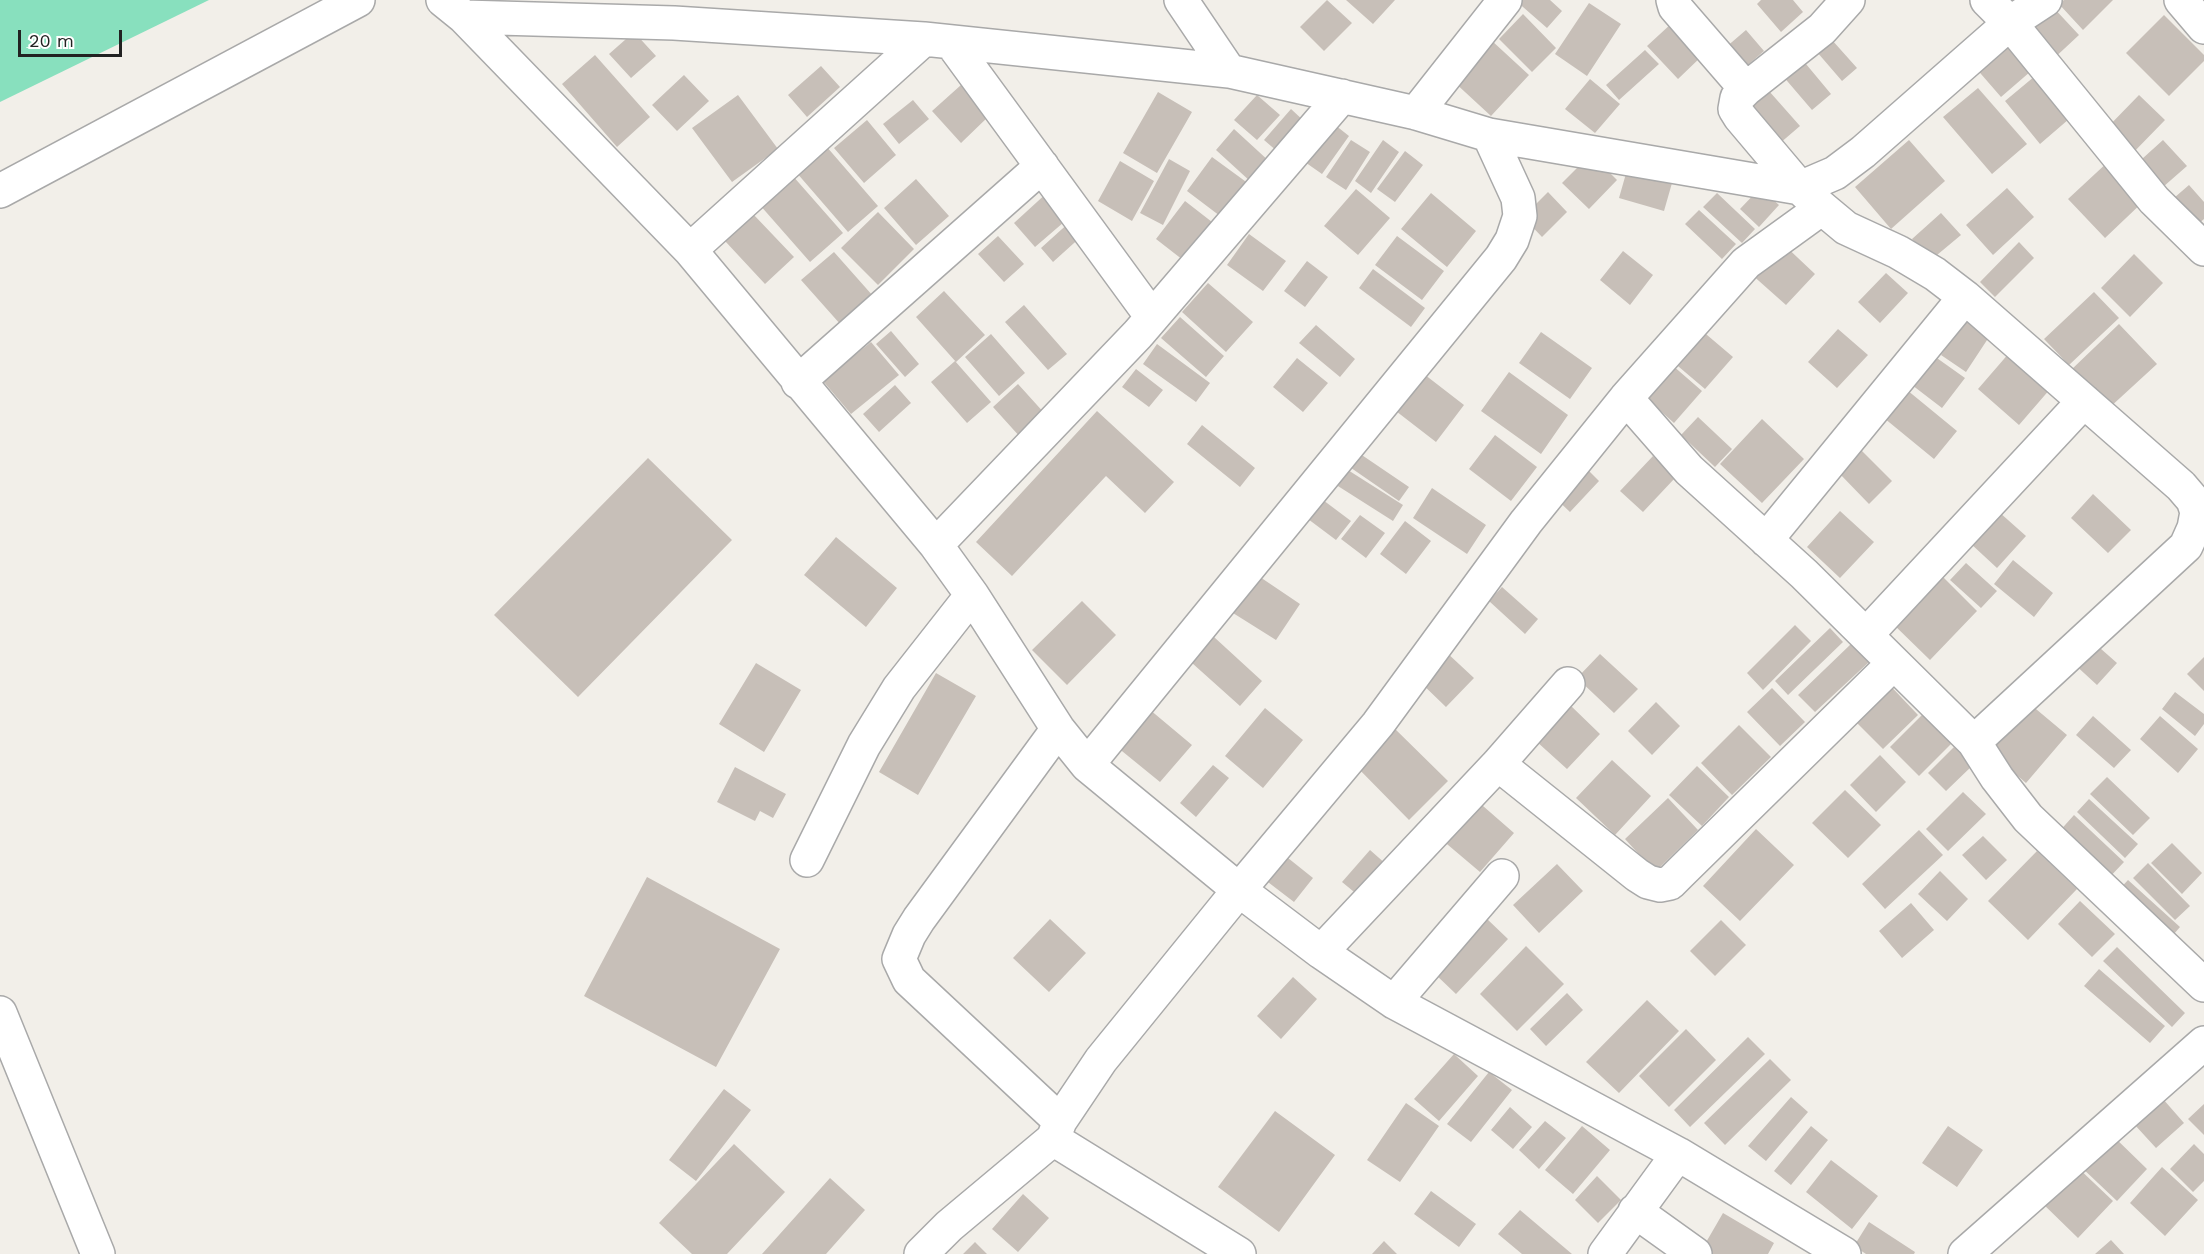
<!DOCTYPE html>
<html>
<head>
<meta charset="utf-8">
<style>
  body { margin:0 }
  #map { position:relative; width:2204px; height:1254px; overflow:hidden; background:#f2efe9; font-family:"Work Sans",sans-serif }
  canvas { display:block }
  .scale { position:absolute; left:18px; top:30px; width:104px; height:27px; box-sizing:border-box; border:3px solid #222; border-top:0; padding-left:8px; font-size:18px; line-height:21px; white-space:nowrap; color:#222; -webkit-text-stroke:4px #fff; paint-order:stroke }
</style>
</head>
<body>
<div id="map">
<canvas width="2204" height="1254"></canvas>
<div class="scale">20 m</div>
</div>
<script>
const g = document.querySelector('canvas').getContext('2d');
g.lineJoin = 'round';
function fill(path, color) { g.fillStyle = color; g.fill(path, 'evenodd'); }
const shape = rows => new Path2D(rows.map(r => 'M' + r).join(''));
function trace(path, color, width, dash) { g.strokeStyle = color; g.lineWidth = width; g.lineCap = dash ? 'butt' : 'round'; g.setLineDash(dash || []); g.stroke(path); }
fill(shape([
  [0,0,209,0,0,102]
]), '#88e0be');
fill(shape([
  [1327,0,1352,23,1324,51,1300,27],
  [1346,0,1395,0,1373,24],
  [1515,0,1550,0,1562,11,1547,28],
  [1761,0,1793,0,1803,12,1781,32,1757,4],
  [2064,0,2113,0,2083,30,2059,4],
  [1589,3,1621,24,1587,76,1555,54],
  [2051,5,2079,35,2050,62,2022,32],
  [1523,14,1556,48,1532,72,1499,39],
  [2164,15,2204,55,2204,61,2169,96,2126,53],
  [1672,23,1703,55,1678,79,1647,46],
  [2007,27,2038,65,2001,97,1968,59],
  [1746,30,1764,51,1736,75,1718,54],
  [634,32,656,56,631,78,609,54],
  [1491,40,1529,75,1491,116,1452,80],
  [1832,40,1857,68,1842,81,1817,52],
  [1645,50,1659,64,1619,100,1606,85],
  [595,55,650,117,617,147,562,84],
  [1801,58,1831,94,1812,110,1782,75],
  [821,66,840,87,807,117,788,95],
  [2041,71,2076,113,2040,144,2005,101],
  [684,75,709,101,677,131,652,105],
  [1590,79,1620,104,1595,133,1565,109],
  [961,85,989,116,961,143,932,111],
  [1978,88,2027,144,1992,174,1943,117],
  [1769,91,1800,126,1779,144,1749,109],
  [1158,92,1192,112,1157,173,1123,153],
  [738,95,778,149,732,182,692,128],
  [1257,95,1280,115,1257,140,1234,120],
  [2139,95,2165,120,2129,157,2103,132],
  [913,100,929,119,899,144,883,124],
  [1291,109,1305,122,1278,152,1264,140],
  [867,120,896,155,864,183,834,148],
  [1330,121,1349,136,1322,174,1302,160],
  [1234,129,1270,162,1251,182,1216,150],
  [1351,140,1370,152,1346,190,1326,177],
  [1383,140,1399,152,1371,193,1355,181],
  [1909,140,1945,181,1891,229,1855,187],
  [2163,140,2187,166,2155,194,2132,168],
  [826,146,878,206,848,232,796,172],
  [1405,151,1423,165,1395,202,1377,189],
  [1591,154,1617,180,1589,209,1562,183],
  [1212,157,1249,184,1224,219,1187,191],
  [1169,159,1190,171,1163,225,1140,213],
  [2110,160,2146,199,2105,238,2068,199],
  [1120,161,1154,181,1132,221,1098,201],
  [1627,170,1672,183,1664,211,1619,198],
  [792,175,843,233,810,262,759,204],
  [916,179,949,216,916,245,884,208],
  [2189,185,2204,202,2204,219,2190,231,2167,204],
  [1760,188,1779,205,1759,227,1740,209],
  [2007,188,2034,217,1993,255,1966,225],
  [1356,189,1390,218,1358,255,1324,226],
  [1049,191,1071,216,1035,247,1014,223],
  [1548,192,1567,212,1542,237,1523,217],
  [1431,193,1476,231,1447,267,1401,229],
  [1717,193,1755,229,1742,243,1703,207],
  [1185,201,1221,229,1192,267,1156,239],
  [1699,210,1736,244,1722,259,1685,224],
  [878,212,914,249,878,285,841,248],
  [1941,213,1961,235,1931,260,1912,239],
  [753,214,794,257,765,284,725,241],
  [1072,220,1084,234,1053,262,1041,248],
  [1249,234,1286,261,1263,291,1227,265],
  [998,236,1024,264,1004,282,978,254],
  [1397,236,1444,271,1422,300,1375,265],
  [1780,241,1815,274,1786,305,1750,273],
  [2019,242,2034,258,1995,297,1980,282],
  [1623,251,1653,275,1630,305,1600,280],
  [834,252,873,296,841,325,801,280],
  [2134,254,2163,283,2130,317,2101,288],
  [1307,261,1328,277,1305,307,1284,291],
  [1373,269,1425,308,1411,327,1359,288],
  [1886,273,1908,293,1880,323,1858,302],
  [1208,283,1253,322,1226,352,1182,312],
  [944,291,985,335,956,362,916,317],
  [2094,292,2119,318,2069,365,2044,339],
  [1024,305,1067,354,1048,370,1005,322],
  [1180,317,1224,356,1206,377,1161,338],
  [1966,318,1991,334,1966,372,1941,355],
  [2119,324,2157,364,2108,409,2071,370],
  [1316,325,1355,359,1340,377,1299,343],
  [1700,329,1733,357,1705,389,1672,361],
  [1838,329,1868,355,1837,388,1808,362],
  [891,331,919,364,905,377,876,344],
  [1541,332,1592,368,1570,399,1519,363],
  [991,334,1025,373,999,396,965,357],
  [871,342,899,375,851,414,823,381],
  [1157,344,1210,383,1196,402,1143,364],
  [2010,352,2051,388,2019,425,1978,389],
  [1934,356,1965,378,1942,408,1912,385],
  [1297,358,1328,383,1303,412,1273,387],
  [1664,358,1702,391,1674,423,1636,389],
  [955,361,991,402,967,423,931,382],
  [1136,369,1163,390,1149,407,1122,387],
  [1420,371,1464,405,1436,442,1392,408],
  [1509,372,1568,415,1541,454,1481,411],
  [1018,384,1046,415,1021,438,993,407],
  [895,385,911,403,879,432,863,414],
  [1907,390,1957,431,1934,459,1884,418],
  [1097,411,1174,482,1145,513,1106,476,1012,576,976,542],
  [1698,417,1732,449,1715,467,1681,435],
  [1762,419,1804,459,1762,503,1720,464],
  [1202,425,1255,468,1240,487,1187,444],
  [1495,435,1537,467,1511,501,1469,469],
  [1350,447,1409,487,1399,501,1341,461],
  [1861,450,1892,481,1869,504,1838,472],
  [1653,456,1675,478,1643,512,1620,491],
  [648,458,732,540,578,697,494,615],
  [1580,462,1599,481,1570,512,1550,493],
  [1340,465,1403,505,1393,521,1330,481],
  [1432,488,1486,525,1467,554,1413,518],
  [2093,494,2131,530,2108,553,2071,518],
  [1319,497,1351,521,1336,540,1304,516],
  [1840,511,1874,542,1840,578,1807,547],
  [1999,512,2026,536,1997,568,1970,543],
  [1360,515,1385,533,1366,558,1341,539],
  [1405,521,1431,541,1406,574,1380,554],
  [836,537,897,588,866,627,804,575],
  [2013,560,2053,593,2034,617,1994,584],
  [1966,563,1997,591,1981,608,1950,580],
  [1939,573,1977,611,1930,660,1891,622],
  [1257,575,1300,604,1276,640,1233,613],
  [1502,587,1538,619,1525,634,1489,601],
  [1082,601,1116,635,1067,685,1032,650],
  [1795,625,1811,641,1763,690,1747,673],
  [1830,628,1843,642,1788,695,1775,681],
  [1214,637,1262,681,1240,706,1192,663],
  [2092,641,2117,663,2097,685,2072,662],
  [1851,644,1869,662,1815,712,1798,695],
  [1445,651,1474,678,1446,707,1418,680],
  [1600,654,1638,689,1614,713,1577,678],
  [2204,657,2204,691,2187,674],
  [756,663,801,690,764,752,719,724],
  [936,673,976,696,918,795,879,772],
  [1883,678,1918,715,1883,749,1847,713],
  [1772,688,1805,722,1780,746,1747,712],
  [2175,692,2204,714,2204,724,2195,736,2162,709],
  [1656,702,1680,726,1652,755,1628,731],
  [2030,704,2067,735,2026,783,1990,752],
  [1570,705,1600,734,1567,769,1536,741],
  [1265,708,1303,740,1263,788,1225,756],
  [1149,709,1192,745,1160,782,1117,747],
  [1923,714,1952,743,1919,776,1890,747],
  [2093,716,2131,750,2114,768,2076,735],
  [2160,716,2198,749,2178,773,2140,739],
  [1390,724,1448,781,1409,820,1352,762],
  [1739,725,1771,757,1732,795,1701,763],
  [1954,747,1973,765,1946,791,1928,773],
  [1880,755,1906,782,1876,812,1850,785],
  [1612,760,1651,796,1615,835,1576,798],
  [1213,765,1229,778,1196,817,1180,803],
  [1697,766,1729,797,1702,826,1669,795],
  [735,767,786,794,773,818,760,811,755,821,717,802],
  [2107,777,2150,818,2133,835,2090,794],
  [1845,790,1881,825,1848,858,1812,823],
  [1963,792,1986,814,1948,851,1926,829],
  [1668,798,1698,830,1655,872,1625,839],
  [1475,799,1514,833,1480,872,1441,839],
  [2089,799,2138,844,2125,858,2077,812],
  [2074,815,2124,862,2106,881,2057,834],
  [1756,829,1794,865,1740,921,1703,886],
  [1919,830,1943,855,1885,909,1862,884],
  [1983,836,2007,860,1986,880,1962,855],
  [2172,843,2202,873,2182,894,2151,863],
  [1370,850,1387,865,1359,896,1342,882],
  [2037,851,2077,889,2028,940,1988,901],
  [1283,854,1313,878,1294,902,1264,879],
  [2148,863,2190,906,2175,920,2133,878],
  [1557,864,1583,891,1539,933,1513,905],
  [1940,871,1968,899,1947,921,1918,894],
  [647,877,780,949,716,1067,584,996],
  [2128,880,2180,927,2167,942,2115,894],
  [2080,901,2115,934,2092,957,2058,924],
  [1911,903,1934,930,1902,958,1879,931],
  [1486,918,1508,939,1456,994,1434,973],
  [1050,919,1086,953,1049,992,1013,958],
  [1721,920,1746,945,1715,976,1690,951],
  [1526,946,1564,984,1517,1031,1480,994],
  [2117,947,2185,1013,2172,1027,2103,961],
  [2099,969,2165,1026,2150,1043,2084,986],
  [1293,977,1317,999,1281,1039,1257,1016],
  [1567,993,1583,1010,1546,1046,1530,1029],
  [1647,1000,1679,1031,1619,1093,1586,1062],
  [1686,1029,1716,1060,1669,1107,1639,1076],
  [1748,1037,1765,1054,1690,1127,1674,1110],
  [1454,1054,1478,1076,1439,1121,1414,1099],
  [1770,1059,1791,1080,1725,1145,1704,1123],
  [1489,1072,1512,1090,1471,1142,1447,1124],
  [724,1089,751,1110,696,1181,669,1160],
  [1791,1097,1808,1112,1766,1161,1748,1146],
  [2163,1099,2184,1123,2156,1148,2134,1124],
  [1406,1103,1439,1126,1400,1182,1367,1160],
  [2204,1104,2204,1135,2188,1119],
  [1510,1107,1532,1127,1513,1149,1491,1130],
  [1275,1111,1335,1155,1279,1232,1218,1187],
  [1545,1121,1566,1138,1539,1169,1519,1150],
  [1582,1126,1610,1150,1573,1194,1545,1170],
  [1811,1126,1828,1140,1791,1185,1774,1171],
  [1948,1126,1983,1150,1957,1187,1922,1163],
  [2110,1133,2147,1169,2117,1201,2079,1165],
  [734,1144,785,1192,727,1254,692,1254,659,1223],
  [2194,1144,2204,1154,2204,1181,2193,1192,2170,1169],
  [1831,1160,1878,1196,1852,1229,1806,1192],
  [2074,1164,2113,1201,2078,1238,2039,1200],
  [2162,1167,2198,1200,2165,1236,2130,1203],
  [1597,1176,1621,1200,1598,1223,1575,1200],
  [830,1178,865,1210,826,1254,762,1254],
  [1431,1191,1476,1224,1459,1247,1414,1214],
  [1023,1194,1049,1218,1018,1252,992,1229],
  [1520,1210,1572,1254,1522,1254,1498,1234],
  [1723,1213,1774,1243,1768,1254,1707,1254,1701,1251],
  [1869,1222,1915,1252,1914,1254,1866,1254,1854,1246],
  [2111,1240,2124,1254,2095,1254],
  [1384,1241,1397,1254,1372,1254],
  [975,1242,987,1254,963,1254]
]), '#c7bfb8');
const minor = shape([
  [443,0,464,17,690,250,936,545,972,595,1058,729,1087,765,1239,890,1378,724,1526,522,1626,398,1746,263,1822,208],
  [1181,0,1229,71],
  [1673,0,1675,7,1746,89],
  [1848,0,1822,29,1746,89,1737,98,1735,109,1740,117,1800,188,1822,208,1846,228,1898,252,1935,274,1965,297,2181,486,2193,500,2197,512,2194,528,2186,546,1974,742],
  [1987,0,2010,23,2154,200,2204,249],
  [2181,0,2204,27],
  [464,17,674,23,924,39,1229,71,1416,113,1489,135,1800,188,1835,173,1863,152,2010,23,2045,0],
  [951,42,1152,317],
  [1416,113,1505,0],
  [0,191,358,0],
  [690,250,924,39],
  [798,382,1042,166],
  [1626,398,1689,470,1804,574,1974,742,1997,778,2028,818,2204,985],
  [1766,540,1965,297],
  [936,545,1138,334,1342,96],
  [1866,635,2084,401],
  [1058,729,919,919,909,935,899,959,909,980,1060,1121],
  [1498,764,1637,875,1648,882,1660,885,1670,883,1679,874,1894,663],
  [1087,765,1501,258,1512,240,1520,216,1518,198,1489,135],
  [807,860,864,745,899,688,972,595],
  [1321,952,1498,764,1568,684],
  [1394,1002,1502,876],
  [0,1013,98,1254],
  [1635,1211,1695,1254],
  [921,1254,949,1226,1053,1139],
  [1239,1254,1053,1139,1060,1121,1101,1060,1239,890,1321,952,1394,1002,1678,1154,1844,1254],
  [1605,1254,1678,1154],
  [1965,1254,2204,1043]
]);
trace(minor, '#a9a9a9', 36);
trace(minor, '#fff', 33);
</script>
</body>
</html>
